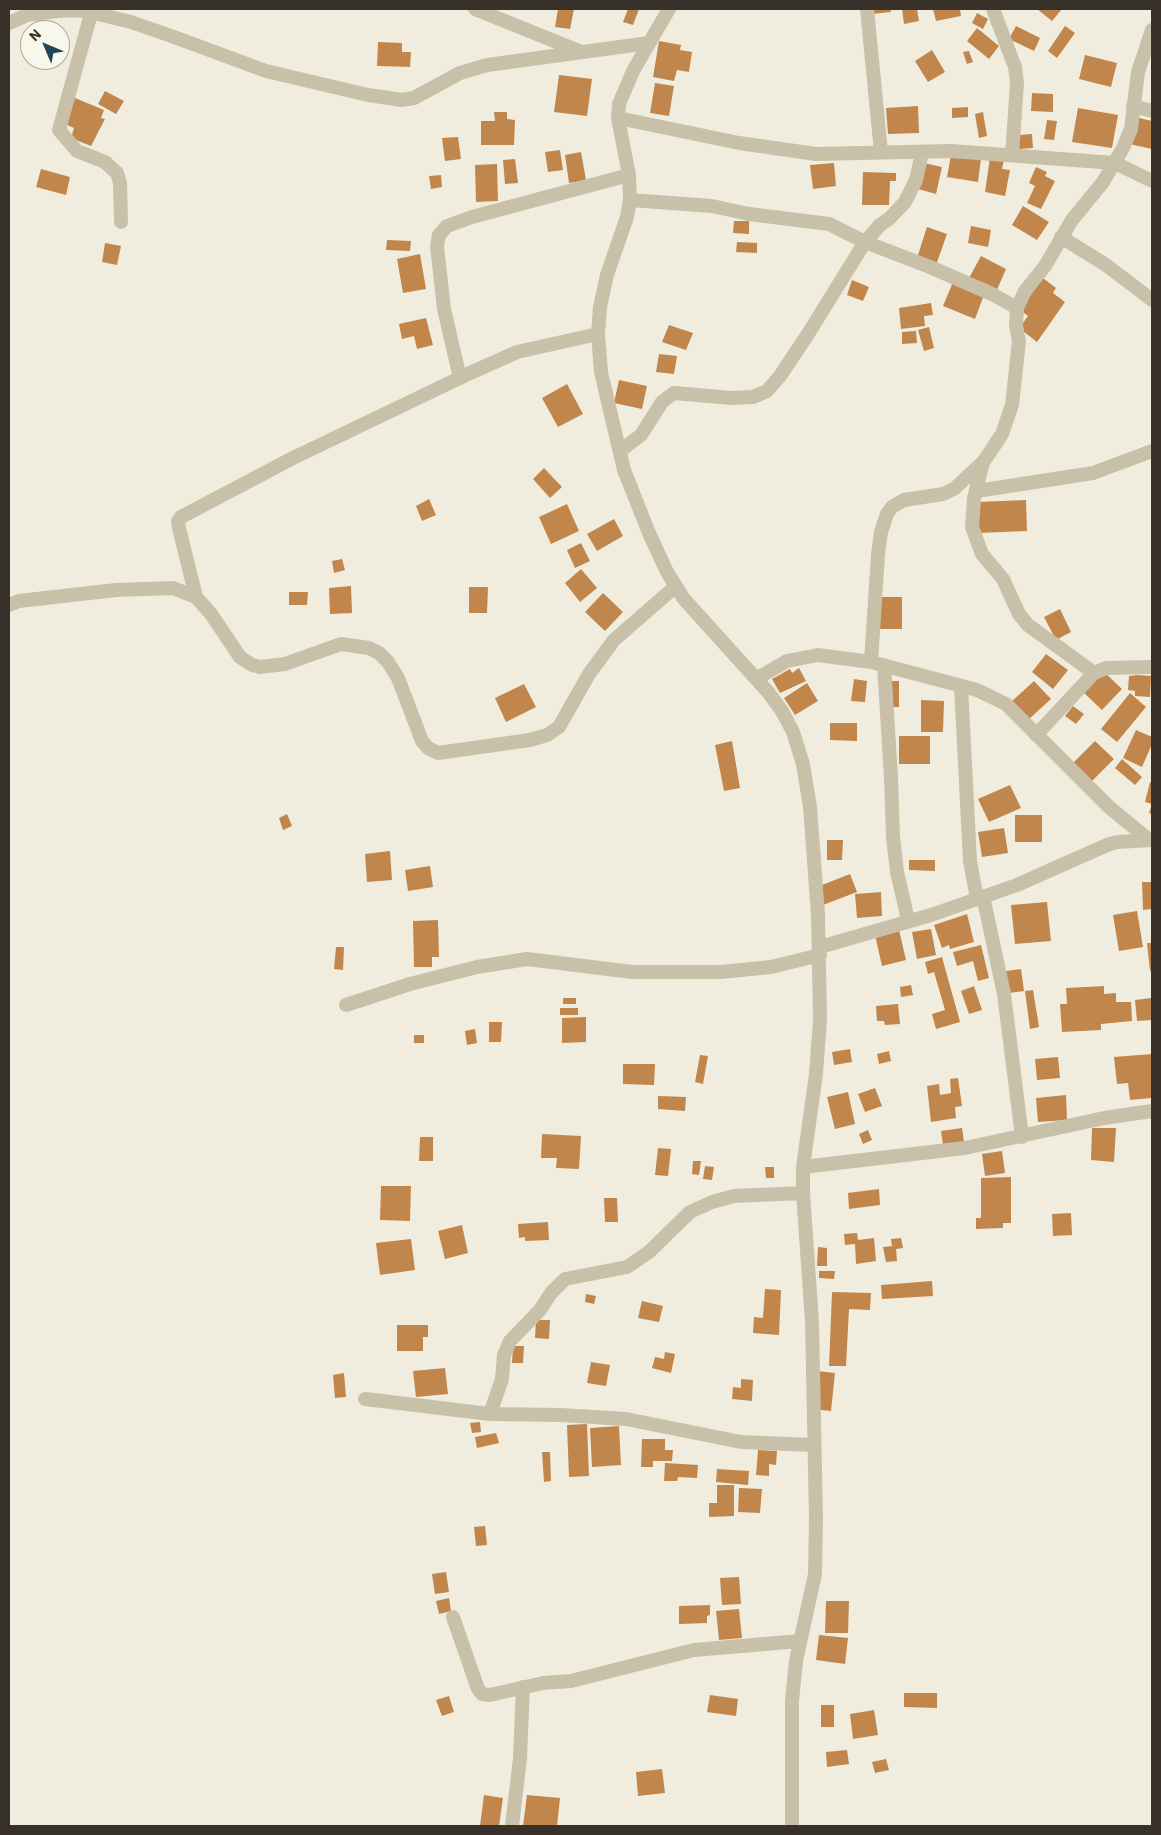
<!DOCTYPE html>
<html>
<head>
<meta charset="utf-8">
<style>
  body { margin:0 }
  #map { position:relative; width:1161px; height:1835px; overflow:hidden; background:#f1edde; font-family:"IBM Plex Sans",sans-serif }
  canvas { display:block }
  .frame { position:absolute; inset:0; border:10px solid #373129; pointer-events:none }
  .north { position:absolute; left:20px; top:20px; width:50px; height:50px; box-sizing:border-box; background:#f9f6ea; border:1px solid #aba79d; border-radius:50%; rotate:315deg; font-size:14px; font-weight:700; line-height:20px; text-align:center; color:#373129 }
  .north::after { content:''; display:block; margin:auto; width:18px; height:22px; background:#204557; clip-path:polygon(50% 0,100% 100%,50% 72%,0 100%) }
</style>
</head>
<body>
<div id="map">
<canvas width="1161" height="1835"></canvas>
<div class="frame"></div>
<div class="north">N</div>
</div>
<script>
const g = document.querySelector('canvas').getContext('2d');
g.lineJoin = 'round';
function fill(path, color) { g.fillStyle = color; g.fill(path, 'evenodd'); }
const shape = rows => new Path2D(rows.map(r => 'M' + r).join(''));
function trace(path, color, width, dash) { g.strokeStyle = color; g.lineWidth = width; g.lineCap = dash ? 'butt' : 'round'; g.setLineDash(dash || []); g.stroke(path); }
fill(shape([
  [558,9,574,9,570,29,555,27],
  [628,9,639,9,633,25,623,22],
  [872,9,890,9,891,12,872,14],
  [902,9,917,9,919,21,904,24],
  [933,9,960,9,961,16,936,21],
  [1037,9,1062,9,1052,21],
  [977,13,988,19,983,29,972,23],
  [1016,26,1040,38,1034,51,1009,39],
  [1065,26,1075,33,1057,58,1048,51],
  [977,28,999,46,989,59,967,41],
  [659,41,681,45,680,50,692,52,689,72,677,70,674,81,653,77],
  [378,42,402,43,402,52,411,52,410,67,377,66],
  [932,50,945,72,928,82,915,61],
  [969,51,973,62,967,64,963,52],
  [1085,55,1117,63,1111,87,1079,79],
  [559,75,592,79,587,116,554,112],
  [655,83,674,86,669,116,650,113],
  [105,91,124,101,116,114,98,104],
  [1032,93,1053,94,1053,112,1031,111],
  [75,98,104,110,101,118,105,119,91,146,71,138,74,128,65,124],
  [918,106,919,133,888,134,886,108],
  [968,107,968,117,952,118,952,108],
  [1078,108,1118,115,1112,148,1072,142],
  [494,112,507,112,507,119,515,120,514,145,481,145,481,121,495,121],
  [983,112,987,136,979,138,975,114],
  [1135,117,1152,121,1152,149,1129,144],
  [1047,120,1057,121,1054,140,1044,139],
  [1032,134,1033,148,1019,149,1019,135],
  [458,137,461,159,445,161,442,138],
  [560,150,563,170,548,172,545,152],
  [581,152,586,180,569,183,565,155],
  [951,155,981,159,978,182,947,177],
  [990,158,1004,160,1002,169,1010,170,1005,196,985,192],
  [515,159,518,183,505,184,503,160],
  [834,163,836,186,813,189,810,165],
  [924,163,942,167,936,194,918,189],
  [497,164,498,201,476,202,475,165],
  [1036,167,1047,172,1045,176,1055,181,1041,209,1027,203,1035,186,1029,183],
  [41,169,70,177,66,195,36,187],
  [863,172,896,173,896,181,890,181,889,205,862,205],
  [441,175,442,187,431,189,429,176],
  [1023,206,1049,222,1037,240,1012,225],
  [734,221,749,221,749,234,733,233],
  [971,226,991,230,988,247,968,243],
  [927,227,947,234,936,265,917,258],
  [387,240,411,241,410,251,386,250],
  [737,242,757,243,757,253,736,252],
  [105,243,121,246,117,265,102,262],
  [420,254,426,289,403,293,397,259],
  [981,256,1006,269,996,292,969,278],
  [1043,278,1056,288,1053,293,1065,302,1037,342,1019,328,1028,316,1020,310],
  [852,280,869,287,863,301,847,295],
  [953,282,984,295,975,319,943,306],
  [931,303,933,315,924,316,925,326,901,329,899,308],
  [426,318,433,345,417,349,414,336,402,339,399,324],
  [669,325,693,333,686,350,662,342],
  [929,327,934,348,924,351,918,330],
  [916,331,917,343,902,344,902,332],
  [659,354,677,356,674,374,656,372],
  [619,380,647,386,642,409,614,403],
  [567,384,583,414,558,427,542,398],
  [544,468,562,487,550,498,533,479],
  [429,499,436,515,422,521,416,506],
  [1026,500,1027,531,978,533,977,502],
  [567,504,579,531,551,544,539,517],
  [614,519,623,536,597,551,587,534],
  [581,543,590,561,575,568,567,550],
  [342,559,345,570,334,573,332,561],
  [581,569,597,588,580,602,565,583],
  [351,586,352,613,330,614,329,588],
  [469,587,488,587,487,613,469,613],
  [289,592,308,592,307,605,289,605],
  [603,593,623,612,605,631,585,612],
  [876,597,902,597,902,629,876,629],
  [1060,609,1071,632,1056,640,1044,617],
  [1046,654,1068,670,1053,689,1032,672],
  [799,668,806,681,780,693,772,679,790,669,792,673],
  [1102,670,1122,689,1102,710,1082,691],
  [1137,675,1151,676,1150,697,1135,696,1135,691,1128,690,1129,676],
  [854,679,867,681,865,702,851,701],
  [888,681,899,681,899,707,888,707],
  [1034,681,1051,699,1028,720,1011,702],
  [807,683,818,701,795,715,784,698],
  [524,684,536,707,506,722,495,698],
  [1130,693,1146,707,1117,742,1101,729],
  [921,700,944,701,943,732,921,732],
  [1073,706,1084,714,1076,724,1065,716],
  [830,723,857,723,857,741,830,740],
  [1136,730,1152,737,1152,744,1142,767,1123,758],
  [899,736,930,736,930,764,899,764],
  [732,741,740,788,724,791,715,745],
  [1095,741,1114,759,1090,783,1071,765],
  [1122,759,1142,777,1135,785,1115,768],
  [1150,782,1152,783,1152,814,1149,813,1152,804,1145,802],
  [1010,785,1021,808,989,822,978,799],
  [287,814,292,826,283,830,279,818],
  [1015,815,1042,815,1042,842,1015,842],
  [1004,828,1008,853,982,857,978,832],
  [827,840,843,840,842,860,827,860],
  [390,851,392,880,367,882,365,854],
  [909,860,935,860,935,871,909,870],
  [430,866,433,887,408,891,405,870],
  [850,874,857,892,823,905,817,887],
  [1142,882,1152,882,1152,909,1143,910],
  [881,892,882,916,857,918,855,894],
  [1047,902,1051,941,1015,944,1011,905],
  [1137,911,1143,947,1119,951,1113,915],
  [967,914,974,942,950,949,949,945,942,948,934,925],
  [438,920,439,957,432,957,432,967,414,967,413,921],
  [931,929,936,955,917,959,912,932],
  [899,930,906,960,882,966,875,935],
  [1147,943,1152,943,1152,970,1150,971],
  [981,945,989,978,978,981,973,961,957,966,953,952],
  [336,947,344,947,343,970,334,969],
  [942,957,960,1022,936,1029,932,1014,945,1010,934,972,928,974,925,962],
  [1021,969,1024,991,1009,993,1006,971],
  [911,985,913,995,901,997,900,987],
  [974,986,982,1010,969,1014,961,991],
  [1104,986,1104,994,1116,993,1116,1002,1131,1002,1132,1021,1101,1024,1101,1030,1062,1032,1060,1004,1067,1004,1066,988],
  [1033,990,1039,1027,1030,1029,1025,991],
  [563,998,576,998,576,1004,563,1004],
  [1151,998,1152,1020,1137,1021,1135,1000],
  [898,1004,900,1024,885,1025,884,1021,877,1021,876,1006],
  [560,1008,578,1008,578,1015,560,1015],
  [586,1017,586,1042,562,1043,562,1018],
  [489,1022,502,1022,501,1042,489,1042],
  [475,1029,477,1043,467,1045,465,1031],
  [414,1035,424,1035,424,1043,414,1043],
  [850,1049,852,1062,834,1065,832,1052],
  [889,1051,891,1061,879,1064,877,1054],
  [1152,1054,1152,1098,1130,1100,1128,1083,1117,1084,1114,1057],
  [700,1055,708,1056,703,1084,695,1082],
  [1058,1057,1060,1078,1037,1080,1035,1059],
  [623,1064,655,1064,654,1085,623,1084],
  [958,1078,962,1106,955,1107,956,1118,931,1122,927,1086,939,1084,940,1095,951,1093,950,1079],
  [875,1088,882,1106,865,1112,858,1094],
  [848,1092,855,1124,835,1129,827,1097],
  [1066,1095,1067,1120,1038,1122,1036,1098],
  [658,1096,686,1097,685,1111,658,1109],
  [962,1128,964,1142,943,1145,941,1131],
  [1092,1128,1116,1128,1114,1162,1091,1160],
  [868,1130,872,1140,863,1144,859,1134],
  [542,1134,581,1136,579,1169,556,1168,557,1158,541,1158],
  [420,1137,433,1137,433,1161,419,1161],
  [658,1148,671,1149,668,1176,655,1175],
  [1002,1151,1005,1173,985,1176,982,1154],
  [693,1161,701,1161,699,1175,692,1174],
  [705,1166,714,1167,712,1180,703,1179],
  [765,1167,774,1167,774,1178,766,1178],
  [1011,1177,1011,1223,1003,1223,1003,1228,976,1229,976,1218,981,1218,981,1178],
  [381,1186,411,1186,410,1221,380,1220],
  [879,1189,880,1205,849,1209,848,1193],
  [604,1198,617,1198,618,1222,605,1222],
  [1071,1213,1072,1235,1053,1236,1052,1214],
  [548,1222,549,1240,525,1241,525,1237,519,1238,518,1224],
  [462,1225,468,1253,445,1259,438,1231],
  [857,1233,858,1240,874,1238,876,1261,856,1264,855,1244,845,1245,844,1234],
  [901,1238,903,1248,896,1249,897,1261,886,1262,883,1247,892,1246,891,1239],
  [411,1239,415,1270,380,1275,376,1243],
  [818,1247,827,1248,827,1266,817,1266],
  [819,1271,835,1271,834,1279,819,1278],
  [932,1281,933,1296,882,1299,881,1285],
  [765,1289,781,1290,779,1335,753,1333,754,1317,763,1318],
  [832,1292,871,1293,870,1310,849,1309,846,1366,829,1366],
  [586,1294,596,1296,594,1304,585,1302],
  [642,1301,663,1306,659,1322,638,1318],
  [536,1320,550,1320,549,1339,535,1338],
  [397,1325,428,1325,428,1337,423,1337,423,1351,397,1351],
  [513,1346,524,1346,523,1363,512,1363],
  [665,1352,675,1354,671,1373,652,1368,655,1357,664,1359],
  [591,1362,610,1365,606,1386,587,1383],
  [445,1368,448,1394,416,1397,413,1371],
  [817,1371,835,1373,831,1411,812,1409],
  [344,1373,346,1397,335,1398,333,1375],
  [741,1379,753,1380,752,1401,732,1399,733,1387,741,1388],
  [480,1422,481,1432,472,1433,470,1423],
  [587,1424,589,1476,569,1477,567,1425],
  [619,1426,621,1465,592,1467,590,1428],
  [496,1433,499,1443,477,1448,475,1437],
  [642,1439,665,1439,665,1450,673,1450,672,1461,653,1461,653,1467,641,1467],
  [758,1450,777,1451,776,1465,769,1464,769,1476,756,1475],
  [542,1452,550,1452,551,1481,544,1482],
  [665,1463,698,1465,697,1478,678,1477,677,1481,664,1481],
  [717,1469,749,1471,748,1485,716,1482],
  [717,1485,734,1485,734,1516,709,1517,709,1503,717,1503],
  [739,1488,762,1489,760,1513,738,1512],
  [485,1526,487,1545,476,1546,474,1527],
  [446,1572,449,1592,435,1594,432,1574],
  [739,1577,741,1604,722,1605,720,1578],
  [449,1598,451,1611,439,1614,436,1601],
  [826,1601,849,1601,848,1633,825,1633],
  [710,1605,710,1615,707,1616,707,1623,679,1624,679,1606],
  [739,1609,742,1638,719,1640,716,1611],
  [819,1635,848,1638,845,1664,816,1660],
  [904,1693,937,1693,937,1708,904,1707],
  [710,1695,738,1699,736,1716,707,1712],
  [449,1696,454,1712,442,1716,436,1700],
  [821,1705,834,1705,834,1727,821,1727],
  [874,1710,878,1735,853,1739,850,1714],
  [847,1750,849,1764,827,1767,826,1752],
  [886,1759,889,1770,875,1773,872,1762],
  [662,1769,665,1793,638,1796,636,1772],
  [484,1795,503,1798,499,1826,480,1826],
  [527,1795,560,1798,557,1826,523,1826]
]), '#c1864c');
trace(shape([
  [475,9,579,51],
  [669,9,633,71,619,104,618,118,629,175,630,200,627,217,607,275,600,307,598,334,601,372,624,470,649,533,667,572,684,599,768,692,782,711,793,732,803,764,810,807,818,915,820,1019,816,1074,803,1167,803,1193,812,1322,816,1518,815,1574,796,1661,792,1701,792,1826],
  [867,9,881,152],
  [993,9,1015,67,1017,83,1012,155],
  [92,10,59,130,77,151,105,162,117,173,120,183,121,222],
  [9,23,27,15,57,11,92,10,98,14,131,22,174,37,266,71,368,95,402,100,414,98,460,73,487,65,649,43],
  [1133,106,1152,111],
  [618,118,739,143,816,154,951,151,1115,163,1152,181],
  [630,200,712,206,749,214,829,224,865,242,930,267,992,294,1017,308],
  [1061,237,1106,265,1152,300],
  [460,378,444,309,437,246,439,235,447,226,472,217,629,175],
  [620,451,641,435,662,402,674,393,732,398,753,397,767,391,780,376,808,334,865,242,880,225,890,218,905,202,916,180,922,153],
  [983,462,974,498,972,527,982,554,1003,579,1019,614,1028,625,1094,673],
  [977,491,1093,473,1152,451],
  [196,597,179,528,178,521,181,517,293,458,468,374,517,352,598,334],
  [9,605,19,601,116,590,173,588,196,597,211,614,240,657,252,665,260,667,285,664,341,644,369,648,379,653,388,662,398,678,422,741,428,748,438,753,530,740,547,735,559,727,589,674,614,640,676,586],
  [871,662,878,554,881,532,887,514,892,507,904,500,943,494,954,489,984,461,1002,434,1012,405,1019,341,1016,326,1017,308,1025,291,1045,266,1072,220,1103,182,1123,148,1131,129,1138,72,1152,30],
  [884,665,891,777,893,837,897,872,908,920],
  [756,679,787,661,818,655,871,662,977,690,1006,704,1109,807,1149,840],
  [961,686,970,861,977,899],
  [1036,735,1094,673,1106,668,1152,667],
  [983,896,1004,994,1022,1137],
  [820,947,931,915,1017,885,1107,845,1117,842,1152,840],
  [346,1005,410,984,477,967,527,959,632,972,721,972,771,967,820,955],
  [803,1167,965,1148,1104,1118,1152,1111],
  [365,1399,490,1414,561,1415,626,1419,741,1442,813,1445],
  [490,1414,502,1379,504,1355,510,1341,540,1310,551,1293,565,1279,627,1267,649,1252,690,1212,712,1202,734,1196,803,1193],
  [453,1617,478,1689,482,1694,490,1695,543,1683,571,1681,694,1650,800,1641],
  [512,1826,520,1758,523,1687]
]), '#c9c0aa', 14);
</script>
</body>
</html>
